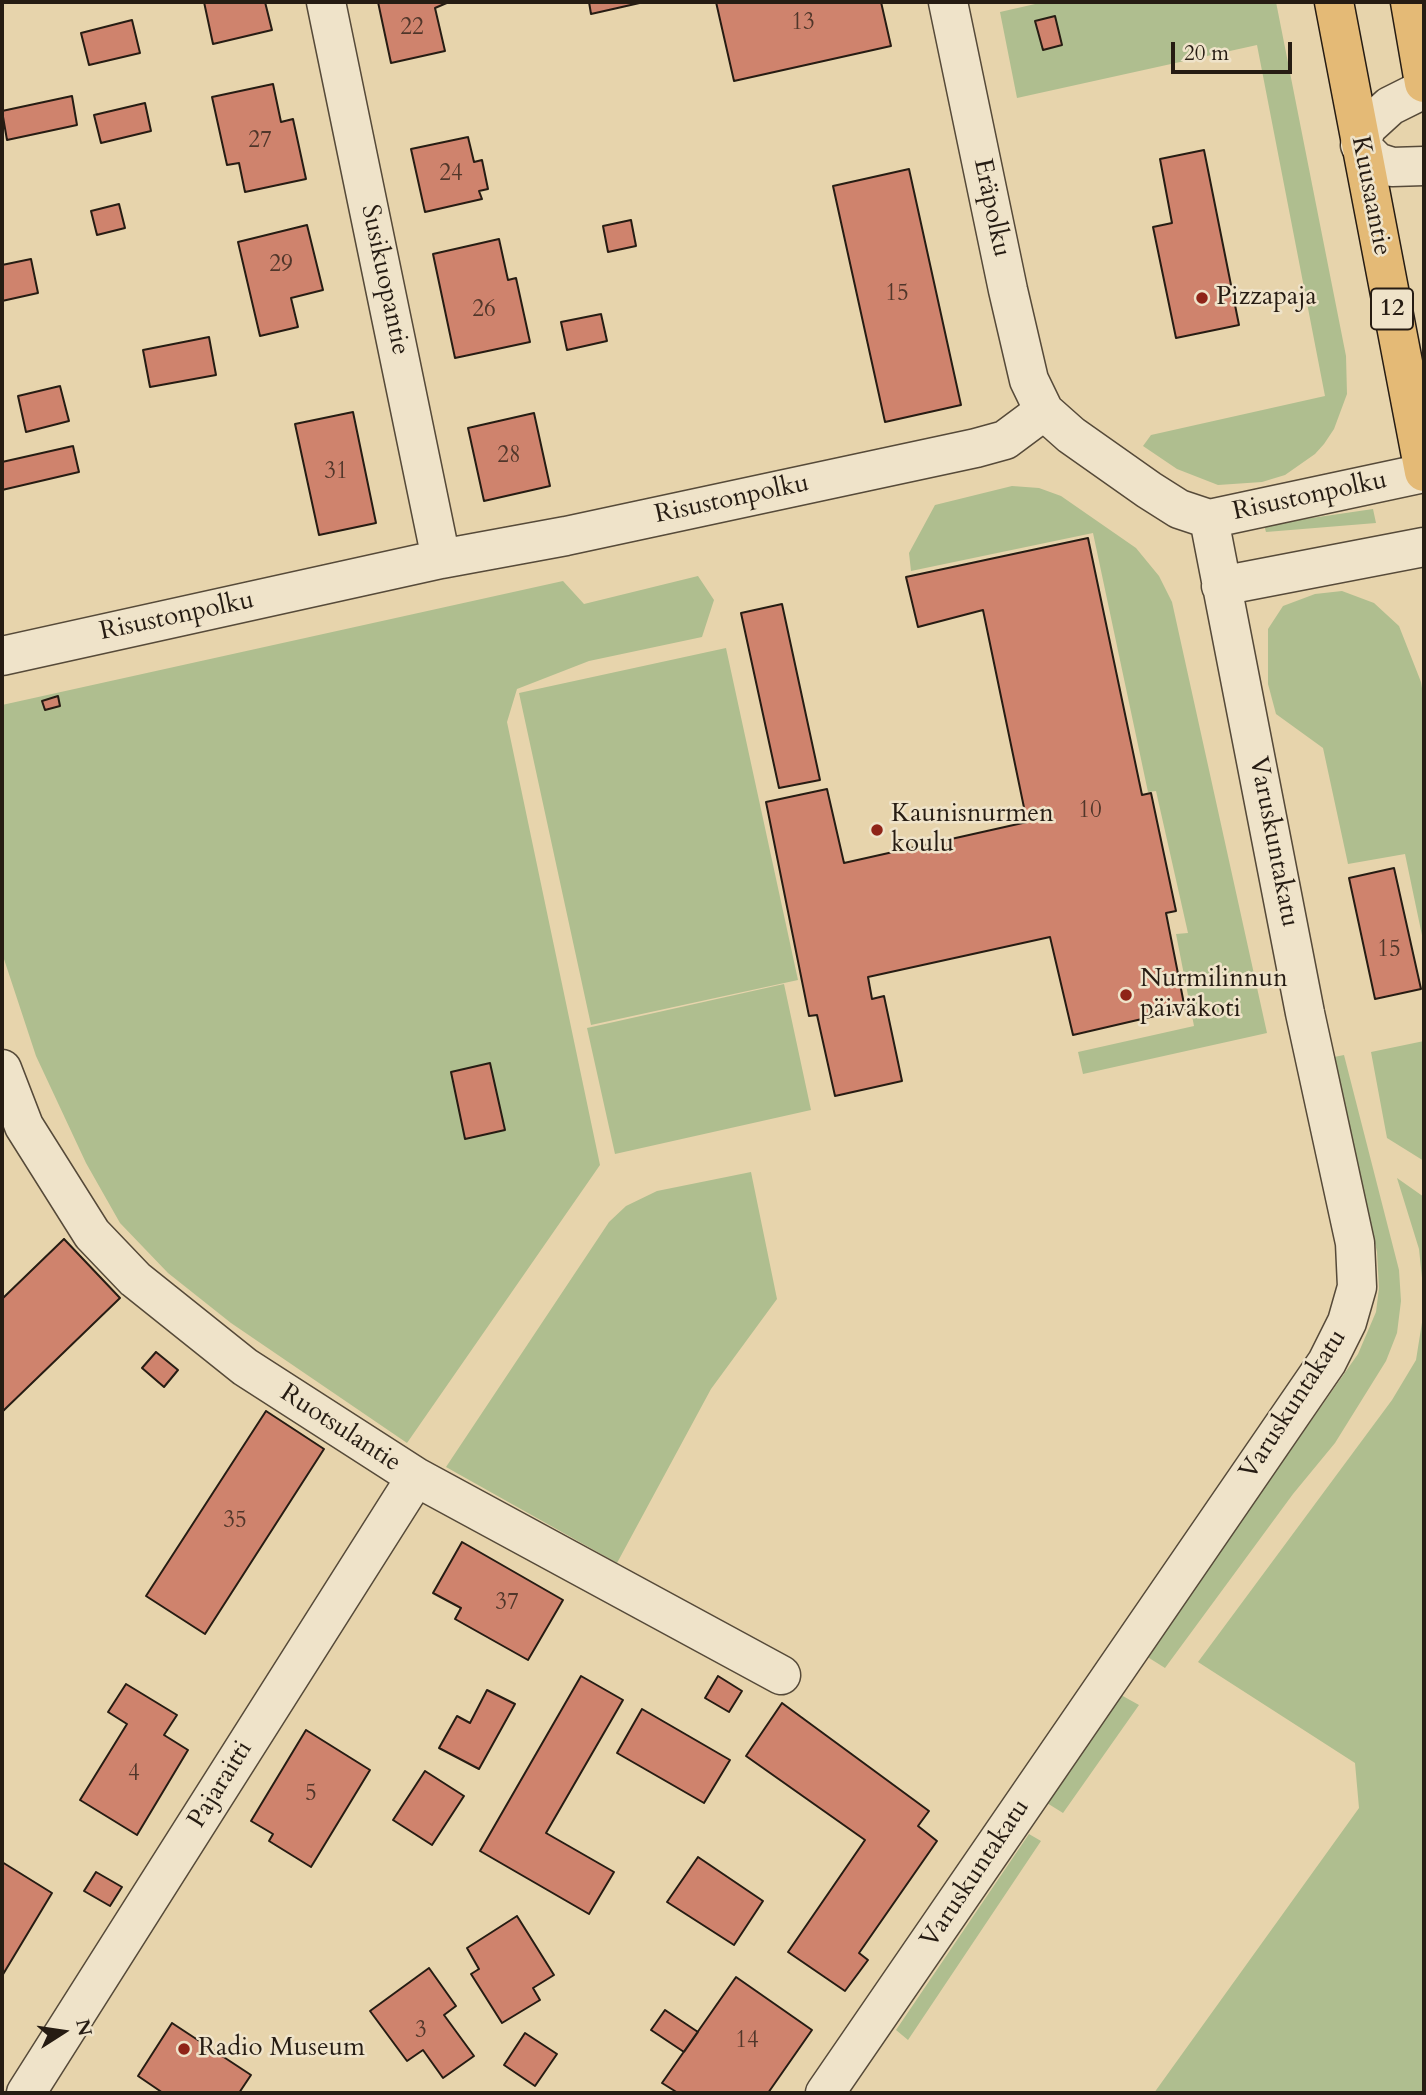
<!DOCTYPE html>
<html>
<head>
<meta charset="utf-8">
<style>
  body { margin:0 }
  #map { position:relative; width:1426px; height:2095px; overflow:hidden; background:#e7d4ac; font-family:Cardo,serif }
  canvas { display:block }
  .frame { position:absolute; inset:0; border:4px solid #261c13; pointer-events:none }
  .north { position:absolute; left:28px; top:1997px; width:70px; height:70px; -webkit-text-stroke:5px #efe3c9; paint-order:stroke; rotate:78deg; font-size:19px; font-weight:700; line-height:28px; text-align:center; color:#261c13 }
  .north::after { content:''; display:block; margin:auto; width:24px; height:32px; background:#261c13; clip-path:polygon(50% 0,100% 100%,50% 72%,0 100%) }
  .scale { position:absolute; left:1171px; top:42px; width:121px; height:32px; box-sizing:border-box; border:4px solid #261c13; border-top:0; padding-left:9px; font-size:21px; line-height:24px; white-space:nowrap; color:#261c13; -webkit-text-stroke:5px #efe3c9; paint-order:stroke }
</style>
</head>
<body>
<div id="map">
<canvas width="1426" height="2095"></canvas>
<div class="frame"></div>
<div class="north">N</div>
<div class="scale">20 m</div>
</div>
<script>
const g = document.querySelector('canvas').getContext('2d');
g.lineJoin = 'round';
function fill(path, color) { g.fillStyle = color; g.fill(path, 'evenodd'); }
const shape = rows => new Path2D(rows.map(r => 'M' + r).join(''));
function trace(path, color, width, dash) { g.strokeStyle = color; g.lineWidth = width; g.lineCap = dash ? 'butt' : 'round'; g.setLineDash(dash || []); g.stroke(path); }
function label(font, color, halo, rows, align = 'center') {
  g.font = font + ' Cardo,serif'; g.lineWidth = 5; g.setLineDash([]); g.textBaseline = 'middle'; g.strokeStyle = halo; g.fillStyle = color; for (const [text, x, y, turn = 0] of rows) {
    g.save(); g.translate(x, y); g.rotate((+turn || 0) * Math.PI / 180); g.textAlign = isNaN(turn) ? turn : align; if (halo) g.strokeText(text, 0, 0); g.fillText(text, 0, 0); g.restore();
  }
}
fill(shape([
  [1044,2,1276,2,1346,356,1347,394,1334,429,1324,444,1315,454,1285,475,1262,482,1218,485,1177,469,1143,446,1151,435,1325,396,1257,45,1017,98,1000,12],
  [1012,486,1039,488,1061,496,1136,548,1159,576,1172,602,1267,1033,1083,1074,1078,1052,1194,1026,1176,934,1188,933,1156,791,1148,792,1093,533,911,571,909,553,935,505],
  [1373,509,1376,523,1266,532,1264,525],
  [698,576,714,600,702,637,589,661,517,689,507,722,600,1165,407,1443,231,1323,168,1273,120,1223,86,1163,36,1056,2,953,2,705,563,581,584,604],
  [1342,591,1374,603,1399,626,1421,682,1424,701,1424,945,1405,854,1348,864,1323,748,1276,714,1268,684,1268,629,1283,606,1315,594],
  [726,648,798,980,591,1025,519,693],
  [784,984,811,1110,615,1154,587,1028],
  [1424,1041,1424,1161,1387,1138,1371,1052],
  [1344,1055,1399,1270,1401,1301,1397,1333,1386,1361,1335,1443,1293,1494,1165,1668,1146,1656,1358,1354,1376,1312,1379,1288,1377,1252,1334,1057],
  [751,1172,777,1299,711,1389,617,1563,446,1467,609,1222,626,1206,657,1191],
  [1397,1178,1424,1197,1424,1297,1419,1249],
  [1424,1310,1424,2093,1154,2093,1359,1808,1355,1763,1198,1662,1392,1400,1416,1360],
  [1121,1695,1139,1705,1063,1813,1047,1803],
  [1029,1834,1041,1841,908,2040,896,2030]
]), '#afbe8f');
const building = shape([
  [204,2,265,2,272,30,213,44,204,2],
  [378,2,449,2,435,8,445,51,391,63,378,2],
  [589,2,644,2,591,14,589,2],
  [716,2,881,2,891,46,734,81,716,2],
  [1055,16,1062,45,1043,50,1035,21,1055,16],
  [132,20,140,53,89,65,81,33,132,20],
  [273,84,281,122,293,119,306,179,245,192,239,163,227,165,212,97,273,84],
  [72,96,77,125,7,140,2,111,72,96],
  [145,103,151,131,101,143,94,115,145,103],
  [468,137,474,162,482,160,488,189,479,191,482,199,425,212,411,149,468,137],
  [1204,150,1239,325,1176,338,1153,227,1172,223,1160,159,1204,150],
  [909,169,961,405,885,422,833,186,909,169],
  [119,204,125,228,97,235,91,211,119,204],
  [631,220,636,246,608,252,603,226,631,220],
  [307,225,323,290,291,298,298,327,260,336,238,242,307,225],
  [499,239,508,280,516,278,530,342,455,358,433,254,499,239],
  [31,259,38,293,2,301,2,265,31,259],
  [601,314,607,341,567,350,561,322,601,314],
  [209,337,216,375,150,387,143,350,209,337],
  [60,386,69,421,26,432,18,396,60,386],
  [353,412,376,523,319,535,295,424,353,412],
  [534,413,550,486,484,501,468,428,534,413],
  [73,446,79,472,2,490,2,462,73,446],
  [1088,538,1142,795,1151,793,1176,911,1166,913,1185,1009,1073,1035,1050,937,868,977,872,999,884,996,902,1081,835,1096,817,1015,809,1016,766,802,827,789,844,863,1027,822,983,610,918,627,906,577,1088,538],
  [782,604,820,780,779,788,741,613,782,604],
  [58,696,60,706,45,710,42,701,58,696],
  [1394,868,1421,989,1375,999,1349,878,1394,868],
  [490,1063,505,1130,465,1139,451,1072,490,1063],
  [64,1239,120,1298,2,1412,2,1299,64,1239],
  [156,1352,178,1370,164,1387,142,1368,156,1352],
  [266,1411,324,1449,205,1634,146,1596,266,1411],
  [462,1542,563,1600,528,1660,455,1619,461,1608,433,1593,462,1542],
  [581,1676,623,1700,546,1833,614,1872,589,1914,480,1851,581,1676],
  [718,1676,742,1691,729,1712,705,1698,718,1676],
  [126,1684,177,1715,164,1735,188,1750,137,1835,80,1800,127,1724,108,1712,126,1684],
  [487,1690,515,1704,479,1769,439,1748,457,1716,470,1723,487,1690],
  [782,1703,929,1811,918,1826,937,1841,859,1953,868,1960,845,1991,788,1952,865,1840,746,1756,782,1703],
  [642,1709,730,1760,704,1803,617,1753,642,1709],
  [306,1730,370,1770,311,1867,269,1841,273,1834,251,1821,306,1730],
  [425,1771,464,1796,432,1845,393,1820,425,1771],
  [698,1857,763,1901,734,1945,667,1902,698,1857],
  [2,1862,52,1893,2,1976,2,1862],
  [96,1872,122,1887,110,1906,84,1891,96,1872],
  [517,1916,554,1975,533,1988,540,2000,502,2023,471,1974,479,1969,467,1948,517,1916],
  [429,1968,456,2006,444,2015,474,2056,443,2078,423,2050,407,2061,370,2011,429,1968],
  [736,1977,812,2030,768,2093,678,2093,662,2083,736,1977],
  [665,2010,698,2032,684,2052,651,2030,665,2010],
  [172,2023,251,2075,239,2093,163,2093,138,2076,172,2023],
  [525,2033,557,2054,535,2086,504,2065,525,2033]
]);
fill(building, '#cf836d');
trace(building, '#261c13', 2);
const minor = shape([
  [326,2,441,559],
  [948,2,1008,290,1029,380,1044,411,1071,435,1149,490,1179,509,1209,519,1424,473],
  [1424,89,1390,106,1367,127,1360,145,1377,162,1392,167,1424,166],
  [1221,586,1424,547],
  [2,656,441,559,566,536,976,448,1005,440,1044,411],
  [2,1069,24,1126,92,1234,135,1279,245,1367,416,1477,781,1675],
  [26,2093,416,1477],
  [825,2093,1327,1362,1347,1322,1357,1287,1355,1243,1305,1013,1209,519]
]);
const major = shape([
  [1334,2,1424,472],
  [1410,2,1424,83]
]);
trace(minor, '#564a39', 41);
trace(major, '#261c13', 41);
trace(minor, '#efe3c9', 38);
trace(major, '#e4ba76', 38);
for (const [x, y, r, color] of [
  [1202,298,7,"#8f2418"],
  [877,830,7,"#8f2418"],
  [1126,995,7,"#8f2418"],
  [184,2049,7,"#8f2418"]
]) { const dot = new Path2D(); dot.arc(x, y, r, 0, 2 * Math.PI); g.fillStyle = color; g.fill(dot); trace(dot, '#efe3c9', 2.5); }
label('23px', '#50362a', null, [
  ["13",803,24],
  ["22",412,29],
  ["27",260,142],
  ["24",451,175],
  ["29",281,266],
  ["15",897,295],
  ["26",484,311],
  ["28",509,457],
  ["31",336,473],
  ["10",1090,812],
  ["15",1389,951],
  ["35",235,1522],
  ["37",507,1604],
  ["4",134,1775],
  ["5",311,1795],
  ["3",421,2032],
  ["14",747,2042]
]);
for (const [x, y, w] of [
  [1392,309,42]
]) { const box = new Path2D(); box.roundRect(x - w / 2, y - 20.5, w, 41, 5); g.fillStyle = '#efe3c9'; g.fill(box); trace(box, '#261c13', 2); }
label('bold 24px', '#261c13', null, [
  ["12",1392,309]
]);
label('26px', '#261c13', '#efe3c9', [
  ["Kuusaantie",1370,196,79],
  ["Eräpolku",991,208,78],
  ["Susikuopantie",384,280,78],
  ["Risustonpolku",1310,497,-12],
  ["Risustonpolku",732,500,-12],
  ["Risustonpolku",177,617,-12],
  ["Varuskuntakatu",1273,842,79],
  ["Varuskuntakatu",1294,1405,-57],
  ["Ruotsulantie",340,1429,33],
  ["Pajaraitti",221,1785,-58],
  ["Varuskuntakatu",976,1874,-56]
]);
label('26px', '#261c13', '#efe3c9', [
  ["Pizzapaja",1216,298],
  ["Kaunisnurmen",891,815],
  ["koulu",891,845],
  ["Nurmilinnun",1140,980],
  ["päiväkoti",1140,1010],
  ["Radio Museum",198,2049]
], 'left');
</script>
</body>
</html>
